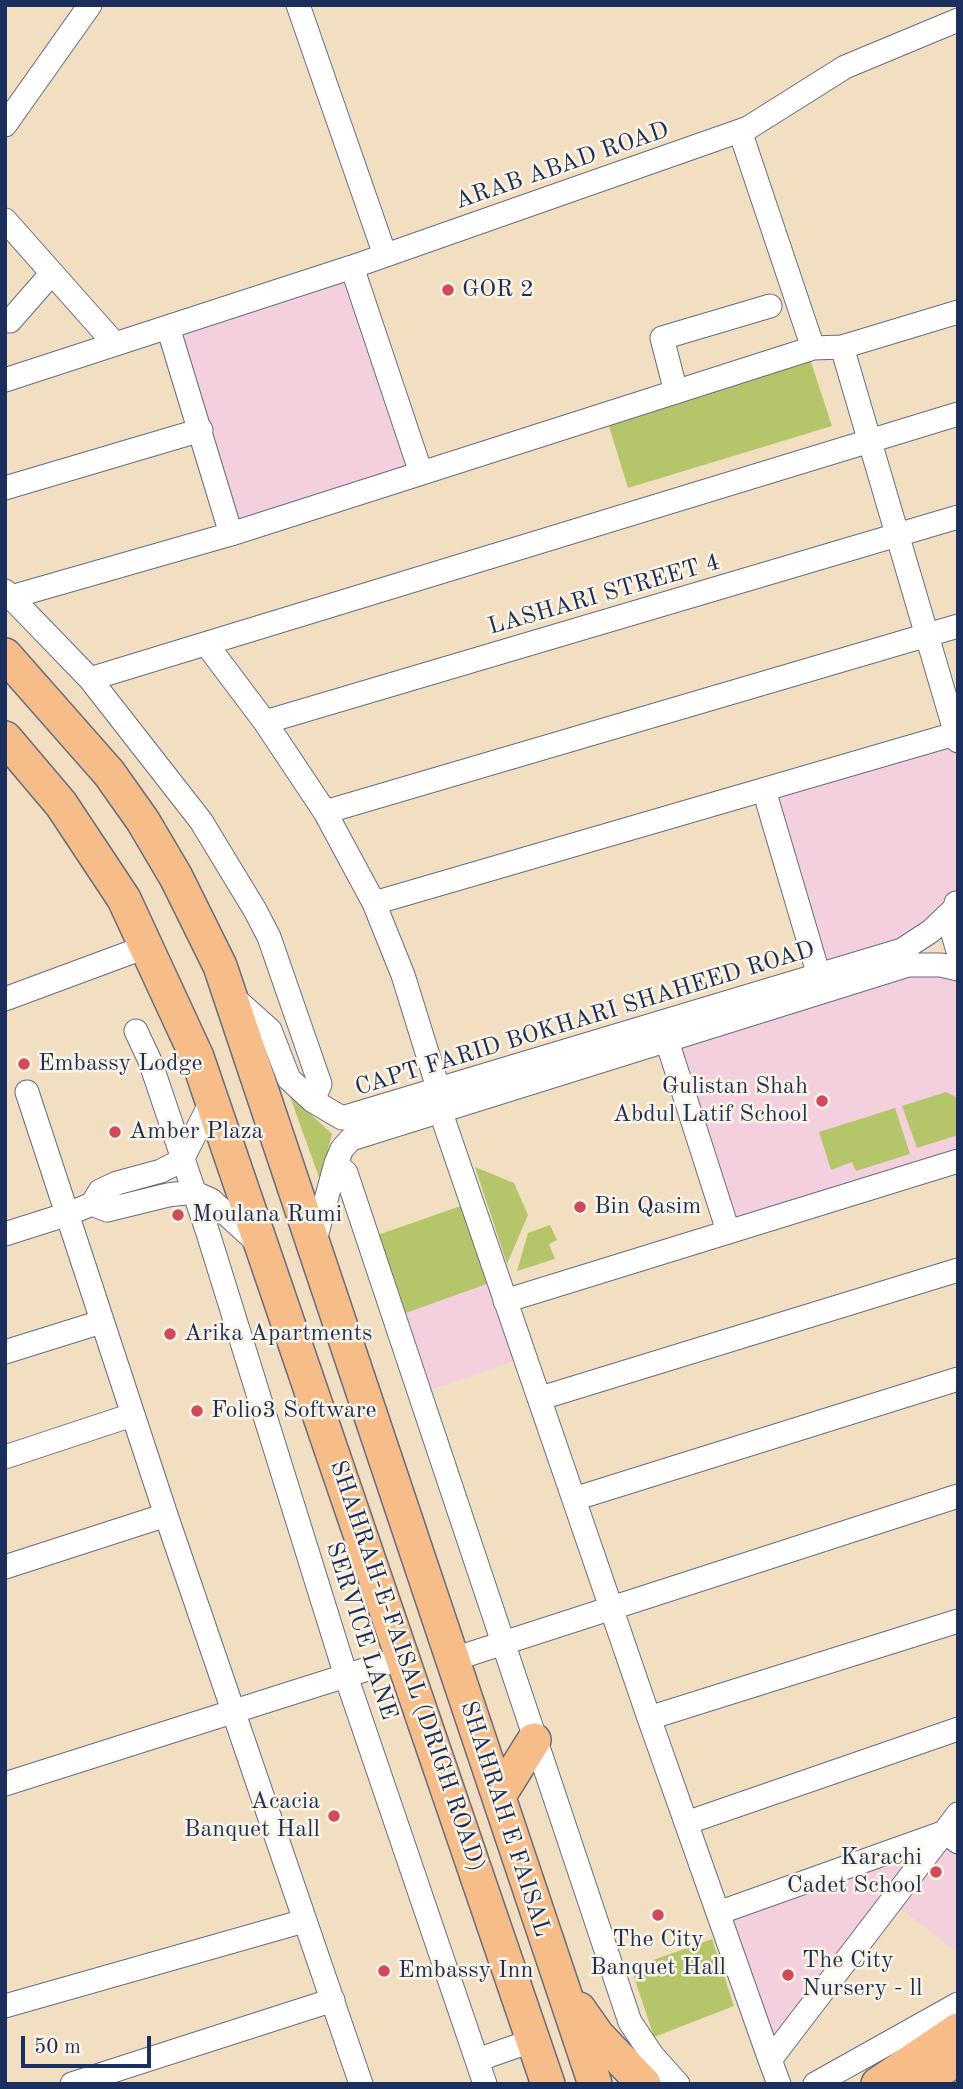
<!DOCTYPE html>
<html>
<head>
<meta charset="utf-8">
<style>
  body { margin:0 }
  #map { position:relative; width:963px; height:2089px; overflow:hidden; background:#f2dfc1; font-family:"Old Standard TT",serif }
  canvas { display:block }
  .frame { position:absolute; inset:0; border:7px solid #1b2f5e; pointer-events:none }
  .scale { position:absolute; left:21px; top:2036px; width:130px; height:32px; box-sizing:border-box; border:4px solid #1b2f5e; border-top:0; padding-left:9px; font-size:21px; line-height:24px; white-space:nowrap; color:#1b2f5e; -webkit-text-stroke:5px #fcf5e5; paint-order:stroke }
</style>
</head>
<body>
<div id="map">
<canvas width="963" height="2089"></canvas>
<div class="frame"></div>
<div class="scale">50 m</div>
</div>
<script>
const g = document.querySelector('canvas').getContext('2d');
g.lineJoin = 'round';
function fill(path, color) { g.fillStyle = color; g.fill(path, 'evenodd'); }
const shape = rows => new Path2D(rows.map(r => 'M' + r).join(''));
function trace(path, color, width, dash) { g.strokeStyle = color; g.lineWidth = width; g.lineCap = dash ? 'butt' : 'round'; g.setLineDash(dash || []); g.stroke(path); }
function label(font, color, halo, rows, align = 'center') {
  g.font = font + ' "Old Standard TT",serif'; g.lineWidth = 5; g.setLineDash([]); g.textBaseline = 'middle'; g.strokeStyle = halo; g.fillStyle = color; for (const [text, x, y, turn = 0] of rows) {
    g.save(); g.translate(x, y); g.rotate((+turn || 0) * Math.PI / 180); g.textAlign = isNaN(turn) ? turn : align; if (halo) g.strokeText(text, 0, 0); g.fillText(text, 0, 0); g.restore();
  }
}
fill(shape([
  [352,267,421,473,231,534,168,327],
  [958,741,958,899,931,931,819,976,764,790],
  [908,965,958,969,958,1161,728,1231,667,1041],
  [498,1280,525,1357,431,1390,403,1314],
  [958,1842,958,1953,892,1902,770,2060,718,1913]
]), '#f4cfdd');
fill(shape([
  [810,359,832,426,628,488,608,423],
  [946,1092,958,1098,958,1135,917,1148,902,1106],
  [289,1094,332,1134,320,1180],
  [895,1108,910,1154,856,1171,852,1162,831,1170,819,1132],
  [475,1167,514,1183,528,1215,507,1264],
  [472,1202,498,1280,403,1314,375,1236],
  [550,1225,557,1240,549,1244,555,1259,517,1271,528,1233],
  [712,1939,734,2006,654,2037,631,1968]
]), '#b5c66a');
const minor = shape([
  [298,5,385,255],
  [5,125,90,5],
  [740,131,813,348,842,347,958,741],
  [5,220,115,344],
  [352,267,421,473],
  [10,321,52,273],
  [168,327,231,534],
  [842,347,958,312],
  [5,380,352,267,748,128,845,67,958,20],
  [676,392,662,338,770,306],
  [5,488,201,430],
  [5,591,90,679,201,821,255,910,269,937,320,1084,313,1101],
  [11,597,231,534,813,348],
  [207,645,265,722,325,812,374,903,403,975,439,1091],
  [90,679,958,414],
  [265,722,958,517],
  [764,790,819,976],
  [325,812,958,626],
  [374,903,958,733],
  [956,903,951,927,958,951],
  [232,996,270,1030,289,1079,313,1101,342,1118,902,950,931,931,953,910],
  [5,999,148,946],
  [136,1031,150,1061,207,1230,346,1676,485,2084],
  [667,1041,728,1231],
  [27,1092,166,1515,361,2084],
  [440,1110,649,1718,770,2060],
  [336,1163,346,1173,630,2022,652,2055,678,2084],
  [92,1204,107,1210,168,1195,193,1192,211,1200,259,1244],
  [5,1234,68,1214,92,1204,100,1191,117,1183,161,1171,182,1160,212,1100],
  [314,1244,336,1163,342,1149,351,1139,908,965,941,965,958,969],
  [505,1301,958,1161],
  [5,1352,101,1322],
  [541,1398,958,1270],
  [5,1457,132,1415],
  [574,1499,958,1379],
  [5,1567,166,1515],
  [451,1660,958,1496],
  [649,1718,958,1621],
  [5,1784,405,1657],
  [686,1823,958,1729],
  [718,1913,945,1832,958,1842],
  [5,2006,304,1921],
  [477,2060,534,2040],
  [72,2084,333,2000],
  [779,2084,770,2060,958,1814],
  [815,2084,958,2004]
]);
const major = shape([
  [924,2084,958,2061]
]);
const highway = shape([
  [5,655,109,773,143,821,176,877,220,966,595,2084],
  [5,738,61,804,124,899,197,1057,548,2084],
  [499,1796,534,1740],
  [579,2009,598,2036,644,2084],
  [878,2084,958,2030]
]);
trace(minor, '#666d81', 25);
trace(major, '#666d81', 31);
trace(highway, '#666d81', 36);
trace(minor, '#fff', 23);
trace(major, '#f7bd88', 28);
trace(highway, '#f7bd88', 33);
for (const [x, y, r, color] of [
  [448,290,7,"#d1495b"],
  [24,1064,7,"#d1495b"],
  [822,1101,7,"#d1495b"],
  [115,1132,7,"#d1495b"],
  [580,1207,7,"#d1495b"],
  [178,1215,7,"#d1495b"],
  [170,1334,7,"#d1495b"],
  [197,1411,7,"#d1495b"],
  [334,1816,7,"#d1495b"],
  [936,1872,7,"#d1495b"],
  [658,1915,7,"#d1495b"],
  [384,1971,7,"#d1495b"],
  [788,1975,7,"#d1495b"]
]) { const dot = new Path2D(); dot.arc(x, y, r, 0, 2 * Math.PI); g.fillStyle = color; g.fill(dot); trace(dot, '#fcf5e5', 2.5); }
label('24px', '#1b2f5e', '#fcf5e5', [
  ["ARAB ABAD ROAD",562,166,-19],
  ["LASHARI STREET 4",604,595,-16],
  ["CAPT FARID BOKHARI SHAHEED ROAD",585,1019,-17],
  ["SERVICE LANE",361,1631,72],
  ["SHAHRAH-E-FAISAL (DRIGH ROAD)",407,1666,71],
  ["SHAHRAH E FAISAL",505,1819,72]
]);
label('24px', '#1b2f5e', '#fcf5e5', [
  ["GOR 2",462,290],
  ["Embassy Lodge",38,1064],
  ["Gulistan Shah",808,1087,"right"],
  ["Abdul Latif School",808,1115,"right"],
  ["Amber Plaza",129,1132],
  ["Bin Qasim",594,1207],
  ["Moulana Rumi",192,1215],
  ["Arika Apartments",184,1334],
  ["Folio3 Software",211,1411],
  ["Acacia",320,1802,"right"],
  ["Banquet Hall",320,1830,"right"],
  ["Karachi",922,1858,"right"],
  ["Cadet School",922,1886,"right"],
  ["The City",658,1940,"center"],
  ["Banquet Hall",658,1968,"center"],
  ["The City",802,1961],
  ["Nursery - ll",802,1989],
  ["Embassy Inn",398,1971]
], 'left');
</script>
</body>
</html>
